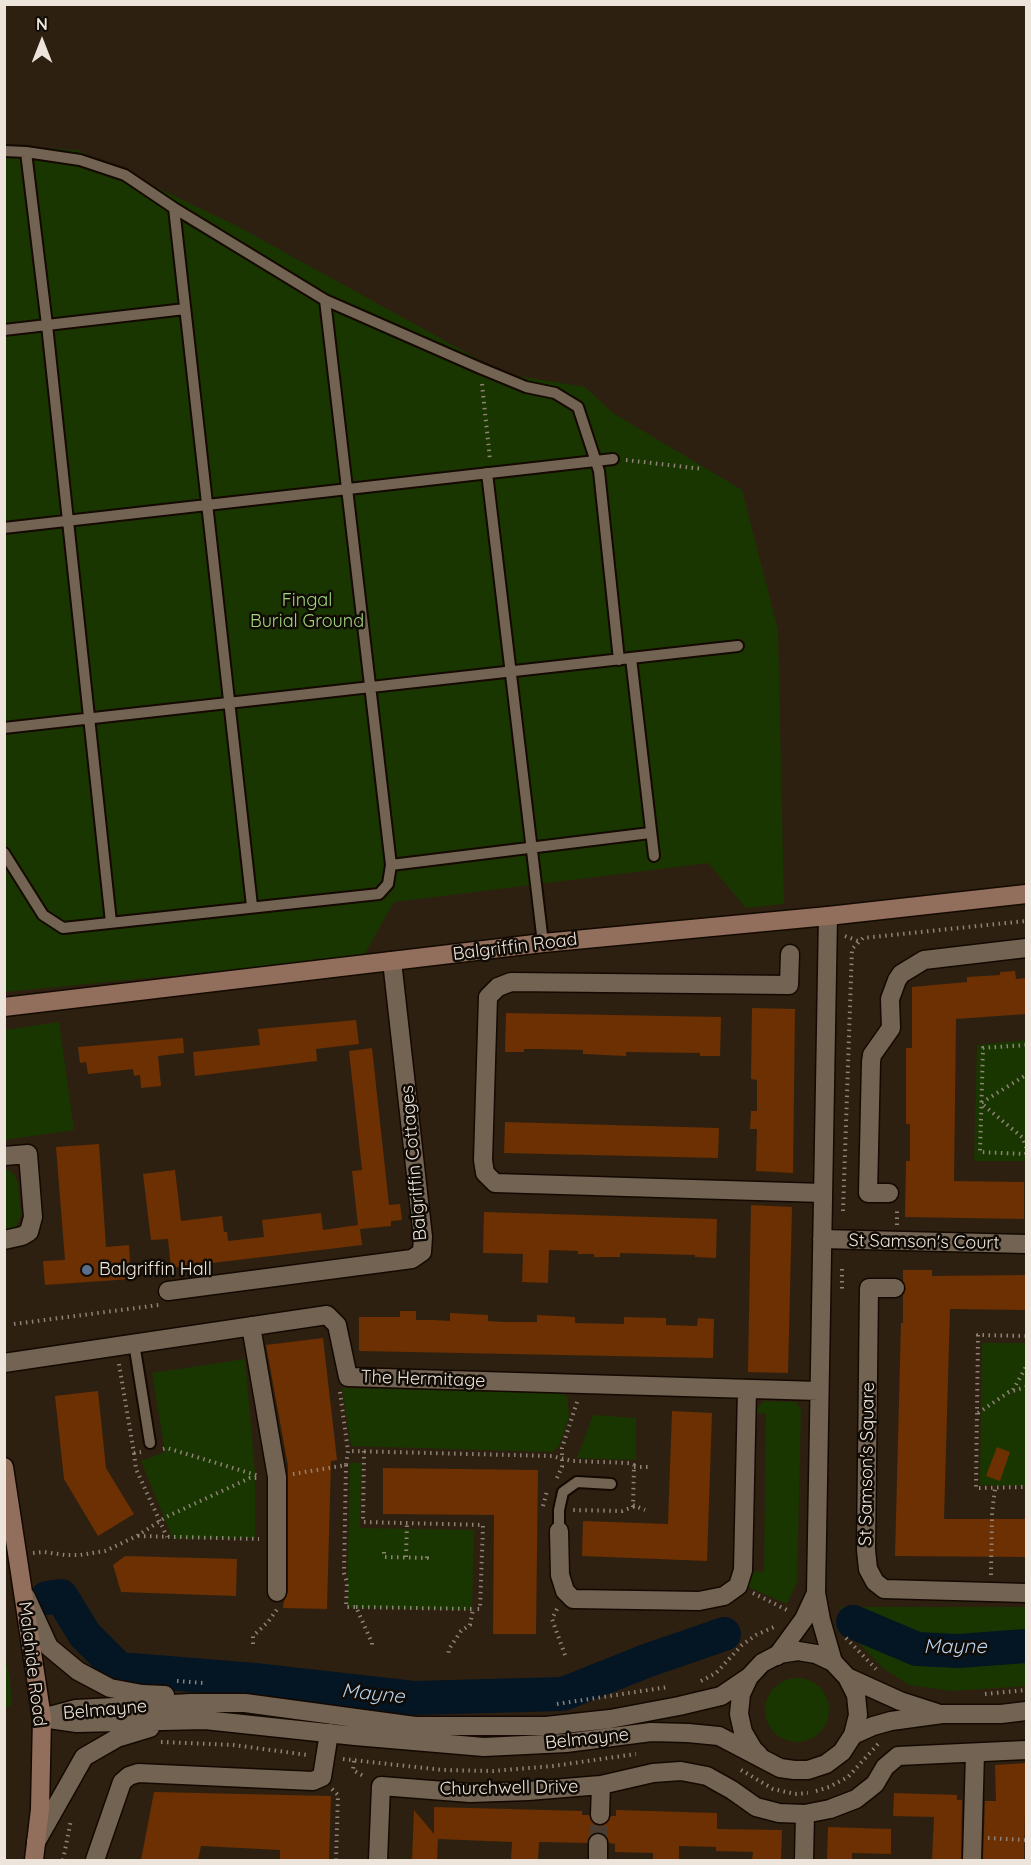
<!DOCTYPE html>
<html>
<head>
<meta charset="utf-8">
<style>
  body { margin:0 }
  #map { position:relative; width:1031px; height:1865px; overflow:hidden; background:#2d2011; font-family:Quicksand,sans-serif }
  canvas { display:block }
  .frame { position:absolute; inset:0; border:6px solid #ede4db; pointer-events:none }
  .north { position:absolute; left:12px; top:12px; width:60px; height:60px; -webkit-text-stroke:4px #100b05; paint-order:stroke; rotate:0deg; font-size:16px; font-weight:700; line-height:24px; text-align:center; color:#ede4db }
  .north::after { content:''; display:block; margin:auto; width:21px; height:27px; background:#ede4db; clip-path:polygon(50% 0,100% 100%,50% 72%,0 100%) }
</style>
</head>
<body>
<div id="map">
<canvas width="1031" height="1865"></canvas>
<div class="frame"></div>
<div class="north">N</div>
</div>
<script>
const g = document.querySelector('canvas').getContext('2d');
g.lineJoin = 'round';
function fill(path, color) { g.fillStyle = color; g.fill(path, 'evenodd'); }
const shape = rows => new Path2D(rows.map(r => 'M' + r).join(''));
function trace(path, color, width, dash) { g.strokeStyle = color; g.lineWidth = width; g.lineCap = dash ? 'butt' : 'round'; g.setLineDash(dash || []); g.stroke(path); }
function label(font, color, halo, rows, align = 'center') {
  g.font = font + ' Quicksand,sans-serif'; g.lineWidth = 5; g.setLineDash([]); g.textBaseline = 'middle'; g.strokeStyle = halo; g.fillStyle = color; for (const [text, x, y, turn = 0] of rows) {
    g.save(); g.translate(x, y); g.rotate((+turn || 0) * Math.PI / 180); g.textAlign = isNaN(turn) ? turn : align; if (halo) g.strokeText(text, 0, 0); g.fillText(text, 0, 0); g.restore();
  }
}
fill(shape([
  [5,146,78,150,237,226,505,374,585,387,613,413,742,490,778,630,784,904,746,908,708,863,394,902,363,957,5,992],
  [59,1022,74,1130,5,1140,5,1030],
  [1026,1040,1026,1161,974,1161,977,1045],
  [5,1168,15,1175,18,1184,21,1215,17,1225,13,1228,5,1229],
  [982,1343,1026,1343,1026,1486,980,1485],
  [245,1359,255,1472,255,1538,173,1539,141,1461,165,1452,152,1373],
  [342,1388,558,1393,567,1396,569,1417,559,1446,552,1452,351,1446],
  [764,1401,796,1402,801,1410,797,1582,787,1604,744,1585,750,1571,764,1572,766,1413,752,1414],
  [593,1415,636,1418,636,1460,577,1458],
  [350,1463,361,1463,360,1528,474,1530,472,1610,347,1608],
  [840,1607,1026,1607,1026,1686,952,1691,909,1685,884,1669,847,1631],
  [5,1659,10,1678,11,1705,5,1708],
  '765 1710a32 32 0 1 1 64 0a32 32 0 1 1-64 0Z'
]), '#1a3600');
trace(shape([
  [47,1598,61,1596,85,1635,119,1669,254,1680,414,1698,563,1694,646,1661,724,1634],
  [853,1622,917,1649,958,1651,1026,1646]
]), '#041524', 34);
fill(shape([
  [1015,971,1016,979,1026,978,1026,1014,956,1019,954,1181,1024,1182,1024,1219,905,1217,906,1161,910,1161,910,1124,906,1124,906,1048,912,1048,912,987,967,982,967,977,1000,975,1000,972],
  [752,1008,795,1009,793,1173,756,1171,757,1129,750,1129,751,1111,757,1111,757,1080,751,1079],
  [506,1013,721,1017,720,1056,700,1056,700,1053,626,1052,626,1056,583,1054,583,1050,539,1049,524,1049,524,1052,505,1052],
  [356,1020,359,1044,316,1049,317,1061,195,1076,193,1052,260,1045,258,1029],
  [183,1038,184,1053,158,1056,161,1086,141,1088,140,1075,134,1076,133,1069,88,1074,86,1062,80,1063,78,1047],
  [372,1048,389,1205,400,1204,402,1220,391,1221,391,1226,360,1229,362,1245,171,1268,168,1239,151,1240,143,1174,175,1170,181,1221,222,1216,224,1232,227,1232,228,1241,264,1237,262,1220,321,1213,323,1230,358,1225,352,1171,362,1170,349,1051],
  [505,1122,719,1128,718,1158,504,1153],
  [99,1144,106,1247,129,1245,131,1279,45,1285,43,1261,65,1260,56,1147],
  [751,1205,792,1207,788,1373,748,1372],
  [484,1212,717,1219,716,1258,695,1257,695,1255,620,1253,620,1257,594,1257,594,1254,578,1254,578,1251,549,1250,548,1283,522,1282,523,1254,483,1253],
  [903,1270,932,1270,932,1276,1026,1275,1026,1310,950,1309,944,1519,1026,1519,1026,1557,895,1556,901,1323,903,1323,903,1295,906,1289,903,1281],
  [400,1311,416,1311,416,1320,433,1320,450,1321,450,1313,488,1315,488,1321,504,1322,537,1322,537,1315,575,1317,575,1323,624,1324,624,1317,666,1318,666,1325,697,1326,698,1318,714,1319,713,1358,359,1351,359,1317,400,1317],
  [323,1338,337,1460,331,1461,327,1609,283,1608,284,1601,288,1592,288,1466,266,1345],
  [98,1391,106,1468,134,1514,98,1536,64,1479,55,1396],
  [672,1411,712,1413,707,1561,582,1556,583,1521,668,1524],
  [997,1447,1010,1452,1000,1481,986,1476],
  [383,1468,538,1470,536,1634,493,1634,494,1515,383,1514],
  [125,1556,237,1559,236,1596,121,1592,113,1565],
  [1026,1763,1024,1860,983,1860,985,1801,996,1801,995,1765],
  [154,1792,331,1796,329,1860,280,1860,280,1850,201,1846,198,1860,141,1860],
  [894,1793,957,1795,957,1800,962,1800,961,1860,932,1860,934,1817,893,1816],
  [434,1807,582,1811,582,1815,589,1815,594,1824,600,1826,609,1821,611,1816,616,1816,616,1810,717,1813,717,1829,782,1830,781,1860,752,1860,753,1852,716,1851,716,1847,679,1846,679,1860,653,1860,653,1853,615,1852,615,1844,609,1843,607,1837,599,1832,592,1834,587,1843,539,1842,538,1860,511,1860,512,1842,438,1839,437,1860,412,1860,414,1810,434,1834],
  [828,1827,891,1829,891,1854,852,1853,852,1860,827,1860]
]), '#6c3002');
trace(shape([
  [598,1843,600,1815]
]), '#4a3d2f', 18, [18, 9]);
const service = shape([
  [4,151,26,152,80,160,125,175,174,208,325,300,480,368,526,387,555,393,578,407,599,471,619,660],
  [26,152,47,325,111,922],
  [174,208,252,906],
  [325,300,391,865],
  [4,330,185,309],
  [487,473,543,943],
  [4,528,613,459],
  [631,658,654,856],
  [4,728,738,646],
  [4,853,43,915,63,928,379,894,388,884,391,865,650,833],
  [134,1343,150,1443],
  [559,1531,559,1510,563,1492,577,1482,611,1484]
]);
const minor = shape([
  [828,916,816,1593,821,1620,833,1662],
  [790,954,789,985,511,982,498,987,488,997,483,1160,485,1173,495,1183,823,1193],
  [4,1156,28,1154,33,1217,29,1232,22,1236,4,1240],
  [889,1193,868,1193,871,1062,872,1055,891,1028,890,999,897,980,901,974,924,960,1026,948],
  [822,1239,1026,1244],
  [895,1288,869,1288,866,1550,868,1569,875,1582,884,1589,1026,1593],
  [168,1291,412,1259,422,1252,423,1237,392,961],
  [251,1326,277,1477,277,1592],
  [4,1363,327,1315,337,1325,348,1377,819,1391],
  [559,1531,560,1575,565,1591,573,1599,699,1601,724,1596,738,1586,743,1570,747,1390],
  [777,1656,804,1619,816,1593],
  [600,1815,601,1785],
  [95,1860,122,1782,129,1776,138,1773,313,1781,322,1777,329,1733],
  [378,1860,381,1786,470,1793,528,1791,601,1785,653,1773,681,1771,707,1776,732,1790,756,1807,779,1813,805,1814,830,1809,856,1799,875,1784,885,1767,898,1756,1026,1750],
  [598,1860,598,1843],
  [804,1860,805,1814],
  [972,1860,975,1753]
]);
const tertiary = shape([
  [26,1597,49,1647,78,1671,110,1688,142,1694,165,1695],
  [798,1651,816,1654,833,1662,847,1677,856,1695,858,1715,853,1735,842,1752,826,1764,808,1770,794,1770,780,1768,719,1736,688,1733,651,1732,566,1743,484,1747,355,1736,205,1720,77,1723,42,1718,76,1709,191,1703,245,1703,415,1726,546,1726,610,1719,679,1706,721,1696,749,1677,762,1663,779,1654,798,1651],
  [749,1677,741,1694,739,1714,743,1732,753,1749,759,1755],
  [847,1677,900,1701,937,1713],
  [853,1735,873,1726,891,1721,942,1714,1001,1714,1026,1711],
  [36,1842,84,1757,117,1738,150,1728]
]);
const secondary = shape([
  [4,1007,543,943,828,916,1026,894],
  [4,1467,42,1718,40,1809,34,1860]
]);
trace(service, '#140900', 14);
trace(minor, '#140900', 21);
trace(tertiary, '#140900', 21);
trace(secondary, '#140900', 21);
trace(shape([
  [482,384,490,460],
  [626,460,703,469],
  [845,936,858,941],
  [1026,1045,983,1048,980,1152,1026,1154],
  [1026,1154,1026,1147,1023,1138,981,1103,1026,1075],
  [843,1211,852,949,863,938,1026,921],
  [897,1225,897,1209],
  [842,1269,842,1291],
  [14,1324,159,1305],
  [1026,1336,978,1335,976,1488,1026,1487],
  [119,1364,134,1453,141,1452],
  [1013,1390,1026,1367],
  [340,1392,348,1451],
  [978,1413,1009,1392,1026,1387],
  [163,1449,167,1448,259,1476],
  [364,1451,363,1522,483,1525,480,1609,473,1609],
  [134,1453,136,1469,167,1537],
  [346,1465,344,1573,347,1582,346,1607,356,1607,372,1643,372,1647],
  [634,1467,651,1467],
  [293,1474,346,1465,348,1451,552,1456,572,1461,630,1463,634,1465,633,1507,622,1511,573,1510],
  [557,1478,562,1467,562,1448,577,1402],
  [633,1505,645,1510],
  [543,1506,547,1491],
  [138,1536,259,1539],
  [384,1552,384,1557,427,1558,427,1553],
  [33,1553,44,1552,65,1555,80,1555,105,1551,137,1536,166,1517,250,1478,259,1478],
  [406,1557,407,1523],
  [991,1575,992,1513,995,1489],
  [753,1593,789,1611],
  [356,1607,473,1609,470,1625,461,1631,449,1649,448,1655],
  [557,1609,552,1619,565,1655],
  [846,1638,876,1669],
  [253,1644,253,1636,268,1622,278,1608],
  [177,1681,203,1683],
  [701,1681,716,1673,742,1645,756,1635,774,1627],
  [985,1694,1026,1690],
  [557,1704,668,1687],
  [161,1742,233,1745,308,1755],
  [343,1759,443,1770,493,1771,553,1766,636,1754],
  [354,1761,353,1770,365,1777],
  [741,1770,773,1789,795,1794,808,1793],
  [332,1789,338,1795,336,1860],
  [816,1791,829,1787,848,1777,878,1744],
  [988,1838,1026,1840],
  [63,1860,71,1820]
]), '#8e8377', 4, [1.5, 4.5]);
trace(service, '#736353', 10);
trace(minor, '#736353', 18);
trace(tertiary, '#736353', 18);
trace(secondary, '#926e5c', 18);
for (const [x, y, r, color] of [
  [87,1270,6,"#5c6f8a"]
]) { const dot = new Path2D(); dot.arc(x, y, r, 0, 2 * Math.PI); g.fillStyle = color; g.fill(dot); trace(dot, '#100b05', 2); }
label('18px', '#a2d67c', '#100b05', [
  ["Fingal",307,601],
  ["Burial Ground",307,622]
]);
label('18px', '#ede4db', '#100b05', [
  ["Balgriffin Road",515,947,-7],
  ["Balgriffin Cottages",414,1163,-95],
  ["St Samson's Court",924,1242,1],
  ["The Hermitage",423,1379,2],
  ["St Samson's Square",867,1464,-89],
  ["Malahide Road",32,1664,83],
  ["Belmayne",105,1710,-5],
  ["Belmayne",587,1739,-6],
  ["Churchwell Drive",509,1788,-1]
]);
label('18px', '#ede4db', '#100b05', [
  ["Balgriffin Hall",99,1270]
], 'left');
label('italic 20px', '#b4d2ef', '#100b05', [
  ["Mayne",955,1647],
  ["Mayne",373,1694,6]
]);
</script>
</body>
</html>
